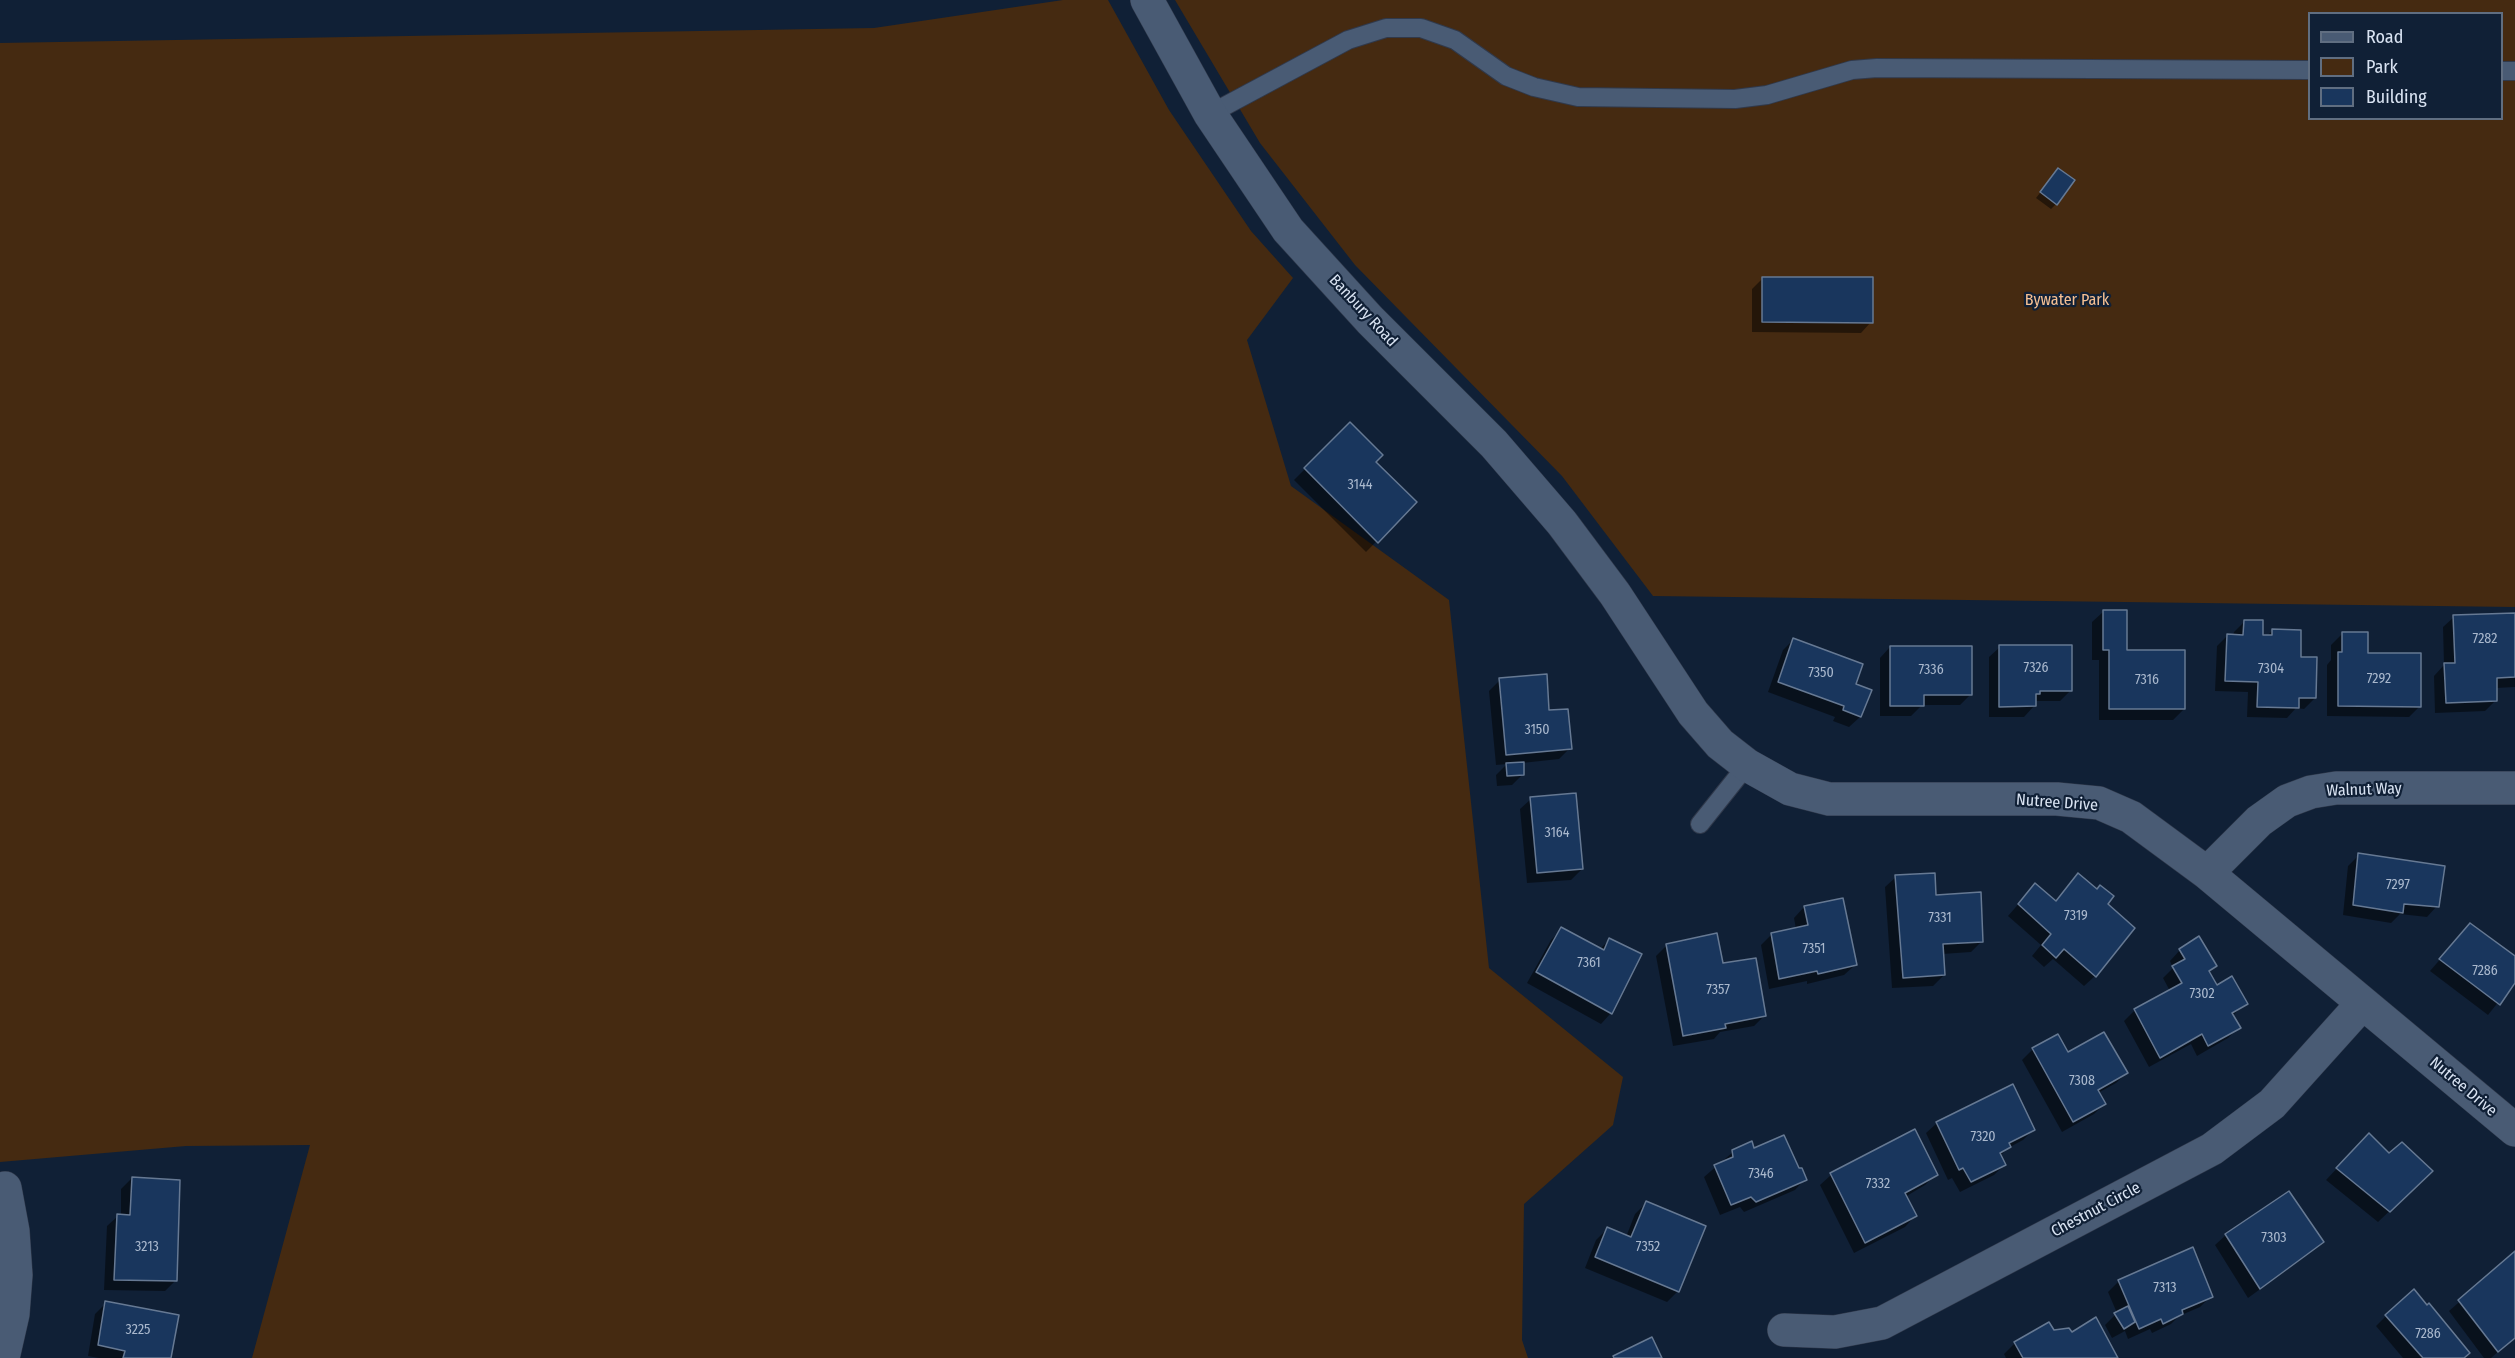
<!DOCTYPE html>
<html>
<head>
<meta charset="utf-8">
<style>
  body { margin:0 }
  #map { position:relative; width:2515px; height:1358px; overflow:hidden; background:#102036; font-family:"Fira Sans Condensed",sans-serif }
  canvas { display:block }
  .legend { position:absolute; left:2308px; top:12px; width:195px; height:108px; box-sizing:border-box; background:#102036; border:2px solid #606e81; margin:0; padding:8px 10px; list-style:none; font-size:18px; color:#d9e3f2 }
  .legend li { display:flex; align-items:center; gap:12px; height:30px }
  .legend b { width:30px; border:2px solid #606e81 }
</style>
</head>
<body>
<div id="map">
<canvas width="2515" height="1358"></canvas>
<ul class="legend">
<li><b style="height:8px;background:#495b74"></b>Road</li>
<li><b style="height:16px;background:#452a11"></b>Park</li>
<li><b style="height:16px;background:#19365d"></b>Building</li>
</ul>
</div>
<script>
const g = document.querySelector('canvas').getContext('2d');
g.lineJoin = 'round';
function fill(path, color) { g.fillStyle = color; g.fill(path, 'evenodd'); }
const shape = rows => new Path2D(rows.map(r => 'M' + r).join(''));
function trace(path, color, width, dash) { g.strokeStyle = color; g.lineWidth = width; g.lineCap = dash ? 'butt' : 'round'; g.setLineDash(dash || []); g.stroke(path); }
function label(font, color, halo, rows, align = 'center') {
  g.font = font + ' "Fira Sans Condensed",sans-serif'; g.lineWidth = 4.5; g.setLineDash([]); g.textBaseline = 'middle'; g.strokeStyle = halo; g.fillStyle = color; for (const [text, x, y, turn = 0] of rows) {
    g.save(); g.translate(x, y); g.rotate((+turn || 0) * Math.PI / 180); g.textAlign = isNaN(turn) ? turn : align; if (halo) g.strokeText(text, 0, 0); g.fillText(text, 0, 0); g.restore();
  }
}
fill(shape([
  [1063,0,1108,0,1169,110,1251,231,1293,278,1247,340,1291,486,1449,600,1489,968,1623,1077,1613,1125,1524,1204,1522,1340,1528,1358,252,1358,310,1145,186,1146,0,1162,0,43,874,28],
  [1175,0,2515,0,2515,607,1653,596,1562,476,1355,265,1260,143],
  [2310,14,2502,14,2502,118,2310,118]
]), '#452a11');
fill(shape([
  [2058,170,2056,204,2051,209,2036,198],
  [1763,278,1871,322,1861,333,1752,332,1752,289],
  [1350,424,1374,462,1415,502,1366,552,1294,480],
  [2103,612,2126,652,2184,709,2173,720,2099,720,2099,660,2092,660,2092,622],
  [2515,614,2515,687,2496,688,2496,700,2485,711,2435,713,2434,676,2444,665,2443,627,2454,617],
  [2245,621,2261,637,2266,637,2273,630,2299,658,2315,698,2304,709,2296,708,2287,718,2247,717,2248,692,2215,691,2217,646,2228,635,2233,636,2234,632],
  [2342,634,2367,654,2420,706,2409,717,2327,716,2327,665,2331,660,2331,645],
  [1794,639,1854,685,1860,717,1849,727,1833,721,1835,717,1768,692,1783,650],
  [1890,647,1971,694,1960,705,1922,705,1911,716,1880,716,1880,658],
  [2000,647,2071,690,2060,701,2034,701,2034,706,2024,717,1989,717,1989,657],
  [1500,680,1548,712,1570,748,1559,759,1522,763,1523,774,1512,785,1497,786,1496,775,1507,764,1496,765,1489,691],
  [1531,799,1582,869,1571,880,1527,883,1520,809],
  [2359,855,2437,906,2427,917,2400,914,2391,923,2343,915,2348,866],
  [2078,875,2106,905,2095,976,2084,986,2053,959,2044,967,2032,956,2041,945,2008,916,2035,885,2054,902],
  [1896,877,1935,896,1982,941,1971,952,1942,954,1944,975,1933,986,1892,988,1885,887],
  [1804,907,1855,965,1844,975,1807,984,1807,981,1769,989,1761,945,1771,935,1796,929,1794,918],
  [2470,925,2515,958,2515,981,2488,1015,2430,971],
  [1562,929,1599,950,1609,940,1611,1013,1601,1024,1527,983,1551,940],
  [1667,945,1722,965,1764,1016,1754,1026,1720,1032,1714,1039,1673,1046,1656,956],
  [2180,950,2215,965,2208,972,2217,987,2246,1003,2232,1016,2239,1027,2228,1038,2197,1056,2191,1044,2149,1067,2124,1021,2135,1010,2170,991,2163,978,2173,968,2170,961],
  [2057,1036,2067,1054,2126,1073,2116,1083,2098,1093,2104,1104,2094,1114,2062,1132,2022,1060,2033,1049],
  [1937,1123,2033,1130,2023,1140,2008,1148,2000,1156,2004,1165,1994,1175,1960,1192,1952,1178,1948,1180,1926,1133],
  [2358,1146,2389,1155,2420,1182,2378,1222,2326,1180],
  [1753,1150,1798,1170,1805,1179,1795,1190,1744,1212,1740,1207,1720,1215,1704,1177,1733,1152],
  [1936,1174,1925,1185,1905,1197,1915,1216,1905,1227,1854,1253,1820,1185,1831,1175],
  [132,1178,176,1280,165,1291,104,1290,107,1226,118,1216,121,1216,121,1189],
  [1646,1203,1678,1291,1667,1302,1585,1268,1596,1240,1607,1229,1626,1237,1635,1214],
  [2226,1235,2322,1241,2311,1252,2248,1298,2215,1245],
  [2515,1253,2515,1337,2491,1358,2484,1358,2449,1311],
  [2119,1281,2211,1296,2200,1307,2179,1316,2171,1324,2152,1333,2150,1329,2128,1339,2125,1331,2112,1338,2105,1325,2117,1313,2108,1292],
  [106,1303,170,1358,99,1358,88,1356,95,1314],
  [2386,1316,2463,1358,2403,1358,2376,1326],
  [2096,1319,2117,1358,2006,1358,2004,1354,2015,1343,2053,1332,2071,1334]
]), '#0007');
const building = shape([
  [2058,168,2075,180,2057,205,2040,192,2058,168],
  [1762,277,1873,277,1873,323,1762,322,1762,277],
  [1350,422,1383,455,1376,462,1417,502,1378,543,1304,468,1350,422],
  [2103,610,2127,610,2127,650,2185,650,2185,709,2109,709,2109,650,2103,650,2103,610],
  [2515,613,2515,677,2497,678,2497,701,2446,703,2444,663,2455,663,2453,615,2515,613],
  [2244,620,2263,620,2263,635,2272,635,2272,629,2301,630,2301,657,2317,657,2316,698,2299,698,2299,708,2257,707,2258,682,2225,681,2227,634,2243,635,2244,620],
  [2342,632,2368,632,2368,653,2421,653,2421,707,2338,706,2338,652,2342,652,2342,632],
  [1793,638,1863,664,1856,684,1872,690,1861,717,1843,710,1844,706,1778,682,1793,638],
  [1999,645,2072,645,2072,691,2040,691,2040,694,2036,694,2036,706,1999,707,1999,645],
  [1890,646,1972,646,1972,695,1924,695,1924,706,1890,706,1890,646],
  [1547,674,1549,710,1568,709,1572,749,1506,755,1499,678,1547,674],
  [1524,762,1524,775,1507,776,1506,763,1524,762],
  [1576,793,1583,869,1537,873,1530,797,1576,793],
  [2358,853,2445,866,2439,907,2404,904,2403,913,2353,905,2358,853],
  [1935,873,1936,895,1981,892,1983,942,1943,944,1945,975,1903,978,1895,875,1935,873],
  [2078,873,2097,889,2100,885,2114,896,2108,904,2135,928,2096,977,2064,949,2056,958,2042,945,2051,934,2018,904,2035,883,2056,901,2078,873],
  [1843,898,1857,965,1818,974,1817,971,1779,979,1771,933,1808,925,1804,906,1843,898],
  [2470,923,2515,956,2515,983,2500,1005,2439,959,2470,923],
  [1561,927,1604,950,1609,938,1642,954,1612,1014,1536,972,1561,927],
  [1717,933,1723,963,1756,958,1766,1016,1725,1024,1726,1028,1683,1036,1666,944,1717,933],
  [2199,936,2217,966,2209,971,2217,985,2232,976,2248,1004,2232,1013,2241,1028,2208,1046,2202,1034,2160,1058,2134,1009,2182,983,2172,966,2185,959,2179,949,2199,936],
  [2104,1032,2128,1073,2098,1090,2106,1104,2073,1122,2032,1048,2058,1034,2068,1052,2104,1032],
  [2013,1084,2035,1130,2009,1143,2011,1147,2000,1153,2006,1165,1971,1182,1963,1168,1959,1170,1936,1122,2013,1084],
  [1915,1129,1938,1175,1905,1193,1917,1216,1865,1243,1830,1173,1915,1129],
  [2369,1133,2389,1153,2402,1142,2433,1171,2390,1212,2336,1168,2369,1133],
  [1784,1135,1799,1168,1802,1168,1807,1180,1756,1202,1751,1197,1731,1205,1714,1165,1733,1157,1732,1150,1752,1141,1754,1148,1784,1135],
  [132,1177,180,1180,177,1281,114,1280,117,1214,130,1215,132,1177],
  [2289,1191,2324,1242,2260,1289,2225,1234,2289,1191],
  [1646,1201,1706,1226,1679,1292,1595,1257,1607,1227,1631,1237,1646,1201],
  [2193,1247,2213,1297,2182,1310,2183,1314,2163,1324,2161,1319,2139,1329,2118,1280,2193,1247],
  [2515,1251,2515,1338,2498,1352,2458,1300,2515,1251],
  [2414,1289,2427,1305,2429,1303,2470,1353,2464,1358,2423,1358,2385,1315,2414,1289],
  [105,1301,179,1315,171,1358,123,1358,125,1351,98,1345,105,1301],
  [2128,1306,2135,1322,2124,1329,2114,1313,2128,1306],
  [2096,1317,2118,1358,2023,1358,2014,1342,2049,1322,2054,1330,2069,1328,2072,1332,2096,1317],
  [1652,1337,1662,1358,1614,1358,1613,1356,1652,1337]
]);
fill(building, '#19365d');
trace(building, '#667993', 1.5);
const service = shape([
  [2502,71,2515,71],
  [1210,114,1348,40,1386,28,1421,28,1455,40,1506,76,1534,87,1578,97,1735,99,1767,95,1852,70,1877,68,2310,70],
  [1700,824,1747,765]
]);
const minor = shape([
  [1147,0,1210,114,1288,230,1370,320,1494,444,1562,523,1615,594,1693,713,1720,744,1747,765,1790,789,1829,799,2057,799,2099,803,2131,817,2207,873,2515,1130],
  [2207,873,2259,821,2287,801,2311,792,2336,788,2515,788],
  [1784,1330,1835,1332,1882,1323,2212,1149,2272,1104,2362,1004],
  [3,1358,13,1314,16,1275,13,1231,5,1188]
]);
trace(service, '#30394b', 20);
trace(minor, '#30394b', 34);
trace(service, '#495b74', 18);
trace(minor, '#495b74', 33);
label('14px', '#a9b8cd', null, [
  ["3144",1360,485],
  ["7282",2485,639],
  ["7326",2036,668],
  ["7304",2271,669],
  ["7336",1931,670],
  ["7350",1821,673],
  ["7292",2379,679],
  ["7316",2147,680],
  ["3150",1537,730],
  ["3164",1557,833],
  ["7297",2398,885],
  ["7319",2076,916],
  ["7331",1940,918],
  ["7351",1814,949],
  ["7361",1589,963],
  ["7286",2485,971],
  ["7357",1718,990],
  ["7302",2202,994],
  ["7308",2082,1081],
  ["7320",1983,1137],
  ["7346",1761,1174],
  ["7332",1878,1184],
  ["7303",2274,1238],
  ["3213",147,1247],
  ["7352",1648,1247],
  ["7313",2165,1288],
  ["3225",138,1330],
  ["7286",2428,1334]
]);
label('16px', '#f6c093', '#102036', [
  ["Bywater Park",2067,301]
]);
label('16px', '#d9e3f2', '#102036', [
  ["Banbury Road",1363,311,47],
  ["Walnut Way",2364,790,-2],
  ["Nutree Drive",2057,803,4],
  ["Nutree Drive",2463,1087,40],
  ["Chestnut Circle",2096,1210,-28]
]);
</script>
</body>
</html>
